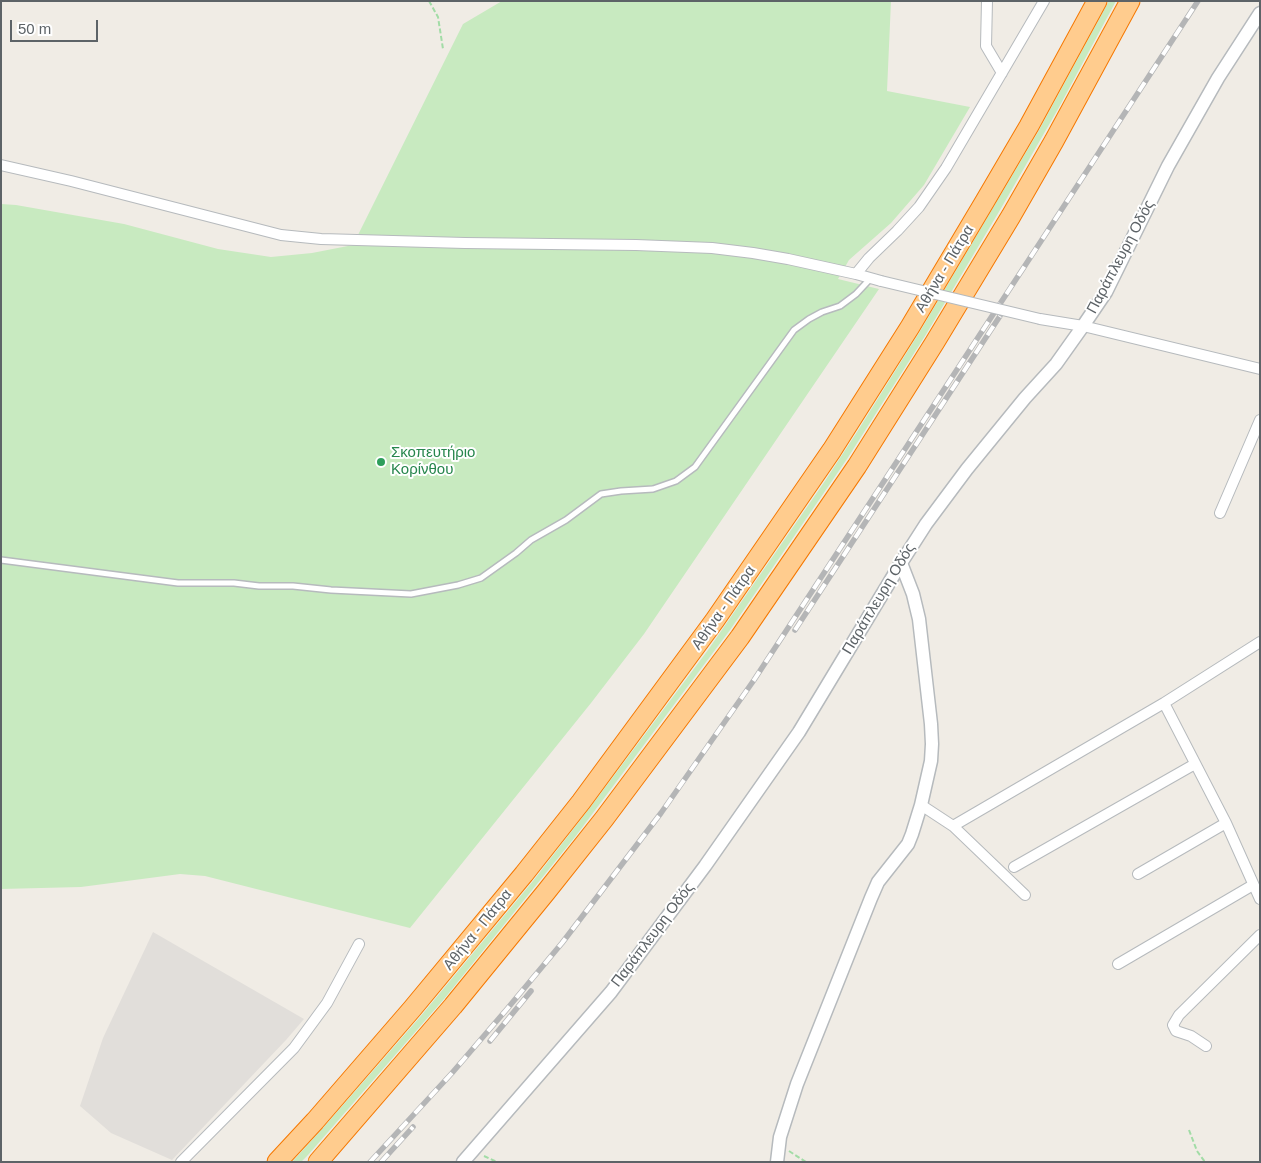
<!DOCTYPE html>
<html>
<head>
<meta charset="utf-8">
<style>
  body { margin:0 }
  #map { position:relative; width:1261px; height:1163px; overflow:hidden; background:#f0ece5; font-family:Arial,sans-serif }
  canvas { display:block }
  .frame { position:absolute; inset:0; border:2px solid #5d6367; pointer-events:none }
  .scale { position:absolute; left:10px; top:20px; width:88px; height:22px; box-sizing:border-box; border:2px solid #5d6367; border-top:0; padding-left:6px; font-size:15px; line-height:18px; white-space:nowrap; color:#5d6367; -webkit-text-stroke:4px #fff; paint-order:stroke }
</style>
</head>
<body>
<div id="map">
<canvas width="1261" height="1163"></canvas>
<div class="frame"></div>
<div class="scale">50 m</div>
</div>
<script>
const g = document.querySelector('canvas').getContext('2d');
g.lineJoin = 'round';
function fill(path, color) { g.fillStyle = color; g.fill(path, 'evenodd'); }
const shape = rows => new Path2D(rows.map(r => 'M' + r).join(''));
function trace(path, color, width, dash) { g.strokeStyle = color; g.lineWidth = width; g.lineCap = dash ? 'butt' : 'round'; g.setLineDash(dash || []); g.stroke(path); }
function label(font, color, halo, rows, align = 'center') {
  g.font = font + ' Arial,sans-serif'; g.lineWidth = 4; g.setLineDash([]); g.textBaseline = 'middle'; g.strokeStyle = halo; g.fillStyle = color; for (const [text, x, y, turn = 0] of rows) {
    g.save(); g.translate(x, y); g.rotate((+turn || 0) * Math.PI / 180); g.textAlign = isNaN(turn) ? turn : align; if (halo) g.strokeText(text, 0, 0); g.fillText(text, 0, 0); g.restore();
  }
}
fill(shape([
  [153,932,304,1019,286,1040,172,1160,111,1133,80,1106,103,1038]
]), '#e1deda');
fill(shape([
  [502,1,891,1,887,91,970,107,924,185,891,223,849,260,838,279,879,289,644,634,591,703,410,928,205,876,180,874,81,887,1,889,1,204,16,205,124,224,218,249,271,257,312,253,353,245,463,24],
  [1109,1,1116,1,1058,109,1000,210,925,336,847,459,730,630,575,837,444,999,308,1155,301,1162,292,1162,323,1128,420,1017,533,881,589,809,708,650,825,481,857,432,919,333,1038,132]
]), '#c8eac0');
const service = shape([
  [1,560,178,583,234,583,259,586,293,586,331,590,411,594,458,585,481,578,516,553,531,540,566,520,601,494,621,491,653,489,676,481,695,467,794,330,809,319,822,312,840,306,856,294,870,279]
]);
const minor = shape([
  [987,1,986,46,1002,73],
  [1,165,71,181,281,235,321,239,465,243,636,245,712,248,753,253,788,259,856,274,881,281],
  [856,274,869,258,897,231,919,207,946,168,1044,1],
  [1040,319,1083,326,1260,369],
  [1220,513,1260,420],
  [1164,703,1226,823,1260,899],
  [921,805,953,826,1164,703,1260,642],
  [953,826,1025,895],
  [1014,867,1195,764],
  [1138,874,1226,823],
  [1118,964,1253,885],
  [1206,1046,1191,1036,1176,1031,1173,1025,1179,1015,1260,935],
  [181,1162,294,1048,327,1003,359,944]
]);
const tertiary = shape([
  [463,1162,611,992,705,866,799,732,901,563,926,524,967,469,1025,398,1056,364,1083,326,1106,292,1168,166,1218,78,1260,13],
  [777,1162,780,1137,797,1084,871,898,878,882,908,844,912,834,921,805,931,761,932,744,931,724,919,619,913,594,901,563]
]);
const motorway = shape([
  [277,1162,315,1121,412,1009,524,874,581,802,715,620,832,450,910,327,985,201,1029,126,1097,1],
  [318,1162,453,1006,546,892,604,819,740,637,857,466,935,342,1011,216,1054,141,1130,1]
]);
trace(service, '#b6babd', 8);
trace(minor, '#b6babd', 12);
trace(tertiary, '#b6babd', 15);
trace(motorway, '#f67800', 21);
trace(shape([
  [429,1,438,17,443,49],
  [1189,1130,1197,1151,1205,1162],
  [789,1151,806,1162],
  [484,1156,497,1162]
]), '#a2dca6', 2, [5, 2.5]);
trace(service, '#fff', 5);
trace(minor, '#fff', 10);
trace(tertiary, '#fff', 12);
trace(motorway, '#ffcc8e', 19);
const rail = shape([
  [795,630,1000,316],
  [490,1041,531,991],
  [370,1162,452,1073,507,1009,562,943,661,813,754,680,1198,1],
  [381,1162,413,1127]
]);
trace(rail, '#b4b5b6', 5.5);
trace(rail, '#fff', 4, [11]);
const minorBridge = shape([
  [881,281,1040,319]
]);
trace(minorBridge, '#b6babd', 12, []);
trace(minorBridge, '#fff', 10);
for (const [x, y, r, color] of [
  [381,462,5,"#2e9e5b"]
]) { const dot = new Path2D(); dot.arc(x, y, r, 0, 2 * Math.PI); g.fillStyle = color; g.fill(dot); trace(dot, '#fff', 2); }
label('15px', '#5d6367', '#fff', [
  ["Παράπλευρη Οδός",1121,257,-62],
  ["Αθήνα - Πάτρα",945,269,-59],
  ["Παράπλευρη Οδός",879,599,-59],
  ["Αθήνα - Πάτρα",724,608,-55],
  ["Αθήνα - Πάτρα",478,930,-51],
  ["Παράπλευρη Οδός",653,935,-53]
]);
label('15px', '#27864d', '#fff', [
  ["Σκοπευτήριο",391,453],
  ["Κορίνθου",391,470]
], 'left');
</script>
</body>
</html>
